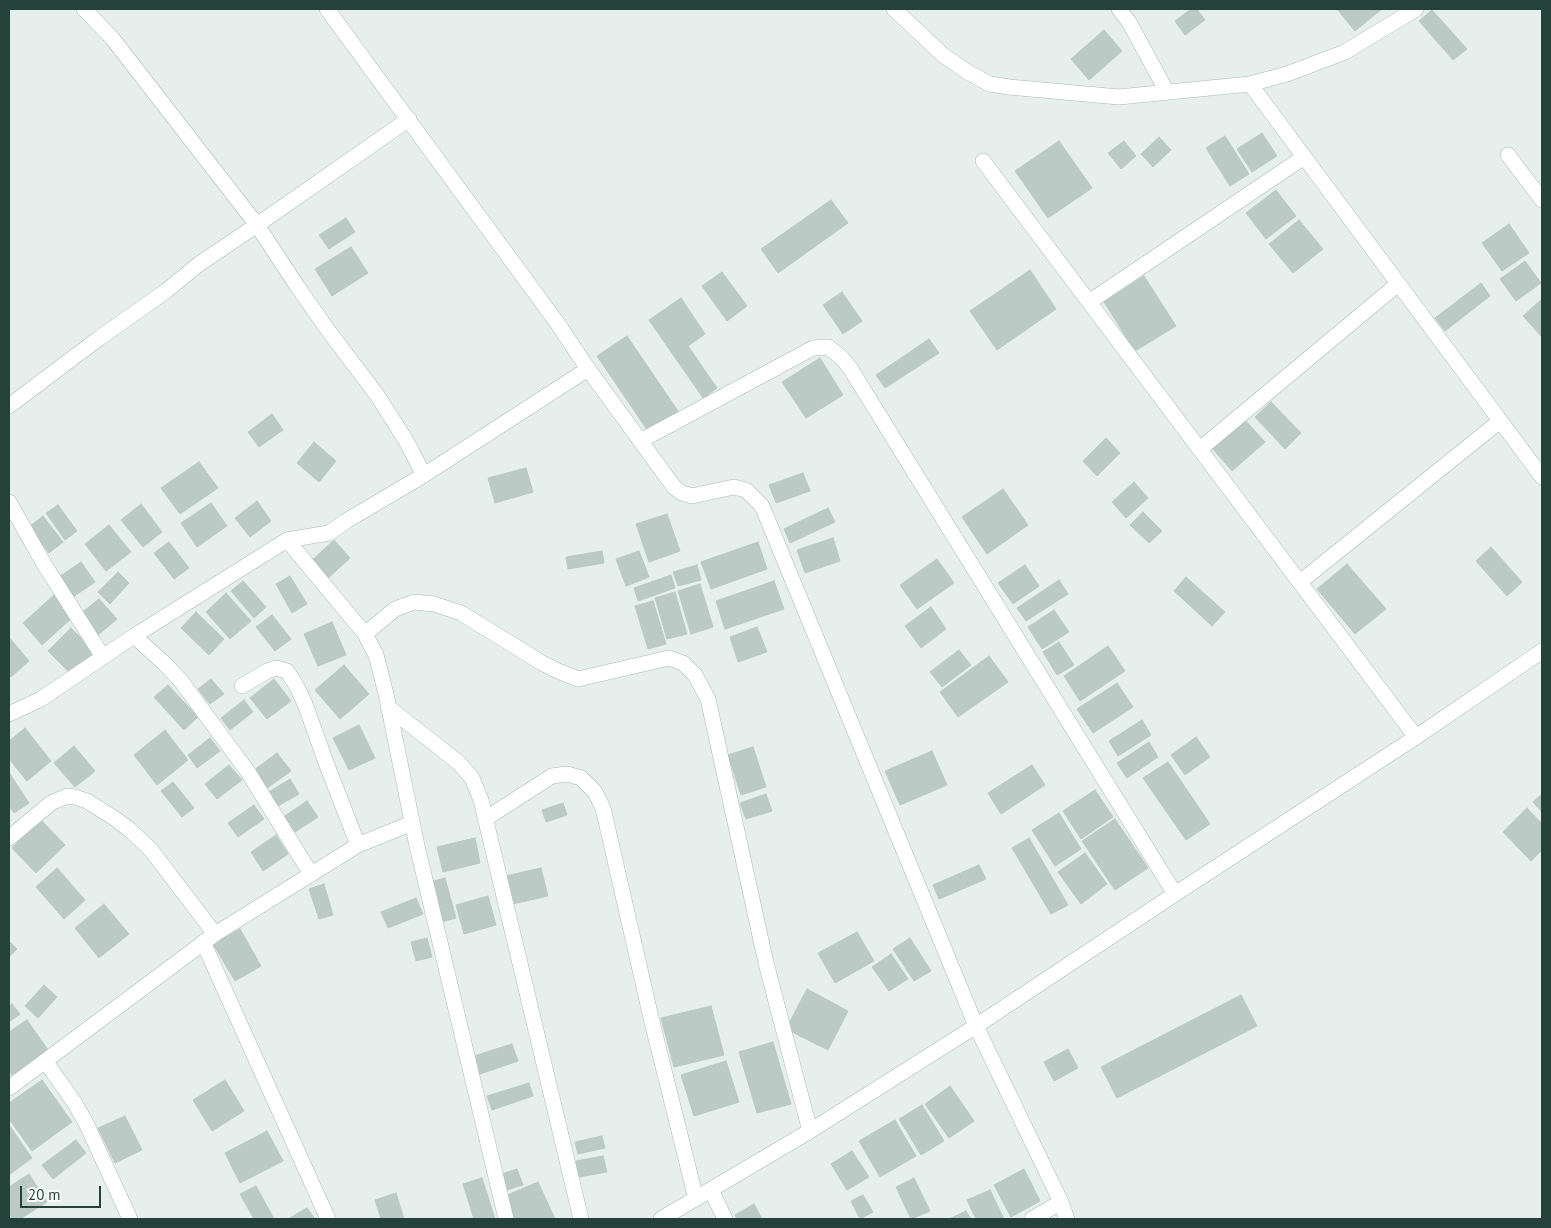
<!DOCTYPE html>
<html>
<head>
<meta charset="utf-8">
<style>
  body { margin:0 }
  #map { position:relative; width:1551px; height:1228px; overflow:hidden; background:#e6efeb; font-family:"PT Sans",sans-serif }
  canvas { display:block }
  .frame { position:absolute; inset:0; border:10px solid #24423a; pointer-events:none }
  .scale { position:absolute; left:20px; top:1186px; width:81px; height:22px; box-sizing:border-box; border:2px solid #24423a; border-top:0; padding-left:6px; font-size:15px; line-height:18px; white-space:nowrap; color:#24423a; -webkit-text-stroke:4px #f7fbf9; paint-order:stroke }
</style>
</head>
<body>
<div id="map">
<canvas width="1551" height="1228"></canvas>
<div class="frame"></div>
<div class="scale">20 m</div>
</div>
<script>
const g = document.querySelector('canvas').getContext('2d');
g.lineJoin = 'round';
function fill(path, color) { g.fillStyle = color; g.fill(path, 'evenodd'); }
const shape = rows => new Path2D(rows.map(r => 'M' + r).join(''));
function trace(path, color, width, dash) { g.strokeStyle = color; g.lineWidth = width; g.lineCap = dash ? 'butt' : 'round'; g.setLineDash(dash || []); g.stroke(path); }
const building = shape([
  [1191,9,1197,9,1205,20,1185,35,1175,21,1191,9],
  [1337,9,1382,9,1355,31,1337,9],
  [1432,10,1467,49,1453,60,1419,21,1432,10],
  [1104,30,1122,51,1089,80,1071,59,1104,30],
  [1262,133,1277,156,1252,172,1237,149,1262,133],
  [1225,136,1249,174,1230,186,1206,148,1225,136],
  [1159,137,1171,150,1153,167,1141,154,1159,137],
  [1059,141,1092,188,1048,218,1015,171,1059,141],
  [1124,141,1136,156,1121,169,1108,153,1124,141],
  [1276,190,1296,216,1266,239,1246,213,1276,190],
  [831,200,848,223,778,273,761,249,831,200],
  [346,218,355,232,329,249,319,235,346,218],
  [1299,220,1323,249,1293,273,1269,244,1299,220],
  [1509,224,1529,253,1502,271,1482,243,1509,224],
  [351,247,368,273,332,296,315,269,351,247],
  [1525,261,1541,283,1516,301,1500,279,1525,261],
  [1030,270,1056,309,997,350,970,311,1030,270],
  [722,272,747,306,727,321,702,286,722,272],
  [1144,276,1176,326,1135,351,1104,302,1144,276],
  [1481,283,1490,296,1445,331,1435,318,1481,283],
  [842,292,862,321,843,334,823,305,842,292],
  [681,298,705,334,688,346,717,388,703,398,649,320,681,298],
  [1542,299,1542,337,1523,316,1542,299],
  [627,336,680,414,650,434,597,356,627,336],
  [929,339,939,353,885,388,876,375,929,339],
  [820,358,843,395,806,418,782,382,820,358],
  [1271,402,1301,433,1285,449,1255,417,1271,402],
  [272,414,283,430,259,447,248,432,272,414],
  [1243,418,1265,442,1232,471,1211,447,1243,418],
  [1106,438,1120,453,1097,476,1083,461,1106,438],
  [314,442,336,461,319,482,297,463,314,442],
  [199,462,218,488,180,514,161,488,199,462],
  [526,468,533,492,495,503,488,478,526,468],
  [803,473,810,491,776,503,769,485,803,473],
  [1134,482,1148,498,1126,518,1112,502,1134,482],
  [1003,489,1028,525,987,554,962,517,1003,489],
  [257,501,271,521,250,537,235,518,257,501],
  [211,503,227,526,197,547,181,523,211,503],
  [141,504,162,532,143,547,121,520,141,504],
  [58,505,77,531,65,540,46,513,58,505],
  [828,508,835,522,790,543,784,529,828,508],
  [1143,512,1162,531,1149,543,1130,525,1143,512],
  [667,514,680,551,649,562,636,524,667,514],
  [43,516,63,542,49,553,29,527,43,516],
  [109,525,131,552,106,571,85,544,109,525],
  [833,538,840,561,805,573,797,550,833,538],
  [334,540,350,558,326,580,310,562,334,540],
  [169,542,189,568,174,579,154,553,169,542],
  [758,542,767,569,711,589,701,562,758,542],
  [1491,547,1522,582,1507,596,1476,561,1491,547],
  [602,551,604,563,568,569,566,557,602,551],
  [639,551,649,577,626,586,616,559,639,551],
  [937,559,954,583,917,609,900,585,937,559],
  [81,562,95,582,73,597,59,577,81,562],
  [1347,564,1386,609,1355,634,1317,589,1347,564],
  [697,565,701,580,678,586,673,572,697,565],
  [1025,565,1039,586,1013,604,998,583,1025,565],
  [118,572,129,583,110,604,98,592,118,572],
  [671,575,675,588,638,601,634,588,671,575],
  [290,576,307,604,292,613,276,584,290,576],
  [1186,577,1225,612,1212,626,1174,591,1186,577],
  [1059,580,1068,594,1026,621,1017,608,1059,580],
  [243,581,266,607,254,618,231,591,243,581],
  [774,581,784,609,725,629,716,601,774,581],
  [700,584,713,627,691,634,678,591,700,584],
  [675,592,687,634,667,639,655,598,675,592],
  [226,593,251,621,230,639,206,612,226,593],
  [54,595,73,617,42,645,23,623,54,595],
  [99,599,117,619,98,635,80,614,99,599],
  [653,601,666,644,648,649,635,606,653,601],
  [931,607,946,629,921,648,905,626,931,607],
  [1054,610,1069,632,1042,649,1028,627,1054,610],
  [196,612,224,639,209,655,181,628,196,612],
  [272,615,291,639,275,651,256,627,272,615],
  [332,622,346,655,318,666,304,634,332,622],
  [757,627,767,652,738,662,730,637,757,627],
  [71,628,96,653,73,676,48,651,71,628],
  [9,637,29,661,11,677,9,675,9,637],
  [1059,642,1074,665,1057,675,1043,652,1059,642],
  [1108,646,1125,671,1080,701,1064,676,1108,646],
  [959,650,971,665,942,687,930,672,959,650],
  [989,656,1008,682,958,717,940,692,989,656],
  [344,665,369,694,340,719,315,690,344,665],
  [211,679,224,694,210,704,198,689,211,679],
  [274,679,291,701,267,719,250,698,274,679],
  [1117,683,1133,707,1093,733,1077,709,1117,683],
  [168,685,198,717,184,730,154,697,168,685],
  [244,700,253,712,230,730,221,718,244,700],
  [1142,720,1151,735,1118,756,1109,741,1142,720],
  [359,725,375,758,349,770,333,738,359,725],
  [25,728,51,761,27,781,9,759,9,741,25,728],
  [165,730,188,760,157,785,134,755,165,730],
  [1196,737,1210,757,1185,775,1171,755,1196,737],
  [210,738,220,751,197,768,188,755,210,738],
  [1149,742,1158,757,1127,778,1117,763,1149,742],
  [74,746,95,771,75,787,54,763,74,746],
  [753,747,766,787,741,795,728,755,753,747],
  [932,751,947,785,900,805,885,771,932,751],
  [277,753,291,771,266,789,253,771,277,753],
  [1168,762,1210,824,1186,840,1143,778,1168,762],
  [229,765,242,780,217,799,205,784,229,765],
  [1032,765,1045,785,1001,814,988,793,1032,765],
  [10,774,29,803,14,813,9,806,9,775,10,774],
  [290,779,299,794,276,807,267,793,290,779],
  [173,782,194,808,182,817,161,791,173,782],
  [1095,790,1113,817,1081,839,1063,811,1095,790],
  [766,794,772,811,746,819,740,803,766,794],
  [1542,794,1542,812,1533,802,1542,794],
  [307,801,318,817,292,834,282,818,307,801],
  [563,803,567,815,546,822,542,810,563,803],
  [254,805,264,819,238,837,228,823,254,805],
  [1527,808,1542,824,1542,850,1531,861,1503,832,1527,808],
  [1059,813,1081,849,1055,866,1032,830,1059,813],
  [1115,819,1148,868,1115,890,1082,841,1115,819],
  [41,820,65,845,36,873,12,848,41,820],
  [276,835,288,854,263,871,251,852,276,835],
  [475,838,480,863,443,872,437,847,475,838],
  [1029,838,1068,905,1051,914,1012,848,1029,838],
  [1085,853,1107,884,1081,904,1058,872,1085,853],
  [979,865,986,879,939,899,933,885,979,865],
  [57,868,85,900,64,919,36,887,57,868],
  [541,868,548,896,508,905,501,877,541,868],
  [445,878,456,918,441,922,430,882,445,878],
  [324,884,333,915,319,919,309,889,324,884],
  [488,896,496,925,464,934,456,905,488,896],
  [416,898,423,914,388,928,381,912,416,898],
  [104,904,129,934,99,958,75,928,104,904],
  [240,929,261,966,235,981,213,944,240,929],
  [857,932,874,961,835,983,818,953,857,932],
  [427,938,432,957,416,961,411,942,427,938],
  [910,938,931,971,914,981,893,949,910,938],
  [9,941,17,949,9,957,9,941],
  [891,954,908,979,889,991,872,967,891,954],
  [44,985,57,997,38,1018,25,1006,44,985],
  [807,989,848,1011,828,1050,786,1029,807,989],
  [1241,995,1257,1026,1117,1098,1101,1067,1241,995],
  [12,1004,20,1014,9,1022,9,1007,12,1004],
  [711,1006,724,1055,674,1067,661,1018,711,1006],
  [27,1020,48,1050,12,1075,9,1071,9,1032,27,1020],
  [773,1042,791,1104,757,1113,739,1052,773,1042],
  [512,1044,518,1061,480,1074,474,1056,512,1044],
  [1068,1049,1078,1068,1054,1081,1044,1062,1068,1049],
  [726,1061,739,1102,694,1116,681,1075,726,1061],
  [42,1080,72,1122,32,1151,9,1119,9,1103,42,1080],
  [225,1080,244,1111,212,1131,193,1100,225,1080],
  [529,1083,533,1096,492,1110,487,1096,529,1083],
  [950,1086,974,1121,949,1138,925,1104,950,1086],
  [922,1105,944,1141,921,1155,899,1119,922,1105],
  [125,1116,142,1150,115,1163,98,1128,125,1116],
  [895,1120,916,1156,880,1177,859,1141,895,1120],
  [9,1125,32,1158,9,1175,9,1125],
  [267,1131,283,1161,240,1183,225,1153,267,1131],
  [602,1136,605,1148,578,1154,575,1142,602,1136],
  [76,1140,86,1153,53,1179,42,1165,76,1140],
  [852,1151,869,1177,847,1190,831,1164,852,1151],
  [603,1156,607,1172,579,1177,576,1161,603,1156],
  [517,1169,523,1185,507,1190,502,1174,517,1169],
  [1024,1169,1040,1201,1011,1217,994,1185,1024,1169],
  [29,1174,47,1202,20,1219,9,1219,9,1187,29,1174],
  [482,1178,495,1219,474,1219,463,1184,482,1178],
  [914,1178,930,1211,911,1219,896,1187,914,1178],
  [538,1182,555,1219,515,1219,505,1196,538,1182],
  [256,1186,274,1219,254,1219,240,1194,256,1186],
  [990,1190,1004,1219,976,1219,967,1200,990,1190],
  [396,1193,404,1219,381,1219,375,1200,396,1193],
  [863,1195,873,1212,860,1219,851,1201,863,1195],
  [754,1204,762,1219,737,1219,735,1215,754,1204],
  [307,1208,315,1219,288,1219,307,1208],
  [966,1211,971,1219,949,1219,966,1211]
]);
fill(building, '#bbcac4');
trace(building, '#b8c9c2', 1);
const street = shape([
  [84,9,112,38,257,225,297,286,330,333,377,395,405,439,424,475],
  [327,9,558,324,588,369,674,487,682,493,692,496,734,487,746,490,762,506,976,1026,1061,1202,1067,1219],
  [894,9,943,55,969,73,990,84,1009,87,1119,97,1250,84,1287,74,1345,52,1416,9],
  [1119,9,1129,22,1167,92],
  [1250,84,1542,477],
  [1508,155,1542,200],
  [983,161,1416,737],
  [1089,302,1304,157],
  [9,406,98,339,166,291,199,264,257,225,409,119],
  [640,441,813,348,828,347,841,357,850,368,1175,894],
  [1200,449,1398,284],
  [9,502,44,564,103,657],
  [287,540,365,634,376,655,386,694,417,846,506,1219],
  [1300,582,1500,421],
  [365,634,395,609,414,602,434,604,461,613,542,663,558,671,578,679,669,658,683,663,695,675,708,699,766,963,810,1131],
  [134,636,164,663,181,681,248,772,311,874],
  [242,686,267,671,276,668,287,671,296,685,305,704,328,768,358,845],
  [388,707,459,763,472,778,481,800,581,1219],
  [9,714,41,699,134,636,287,540,329,533,346,521,424,475,588,369],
  [485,819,552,776,567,774,581,778,595,792,603,808,652,1022,696,1199],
  [9,838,51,803,67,796,75,797,87,801,114,818,130,830,151,850,215,934],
  [203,942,328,1219],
  [45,1061,74,1102,86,1123,130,1219],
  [9,1088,215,934,358,845,412,823],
  [711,1190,725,1219],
  [661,1219,810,1131,976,1026,1175,894,1416,737,1542,651],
  [1032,1219,1061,1202]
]);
trace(street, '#a8b8b2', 16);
trace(street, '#fff', 15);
</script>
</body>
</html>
